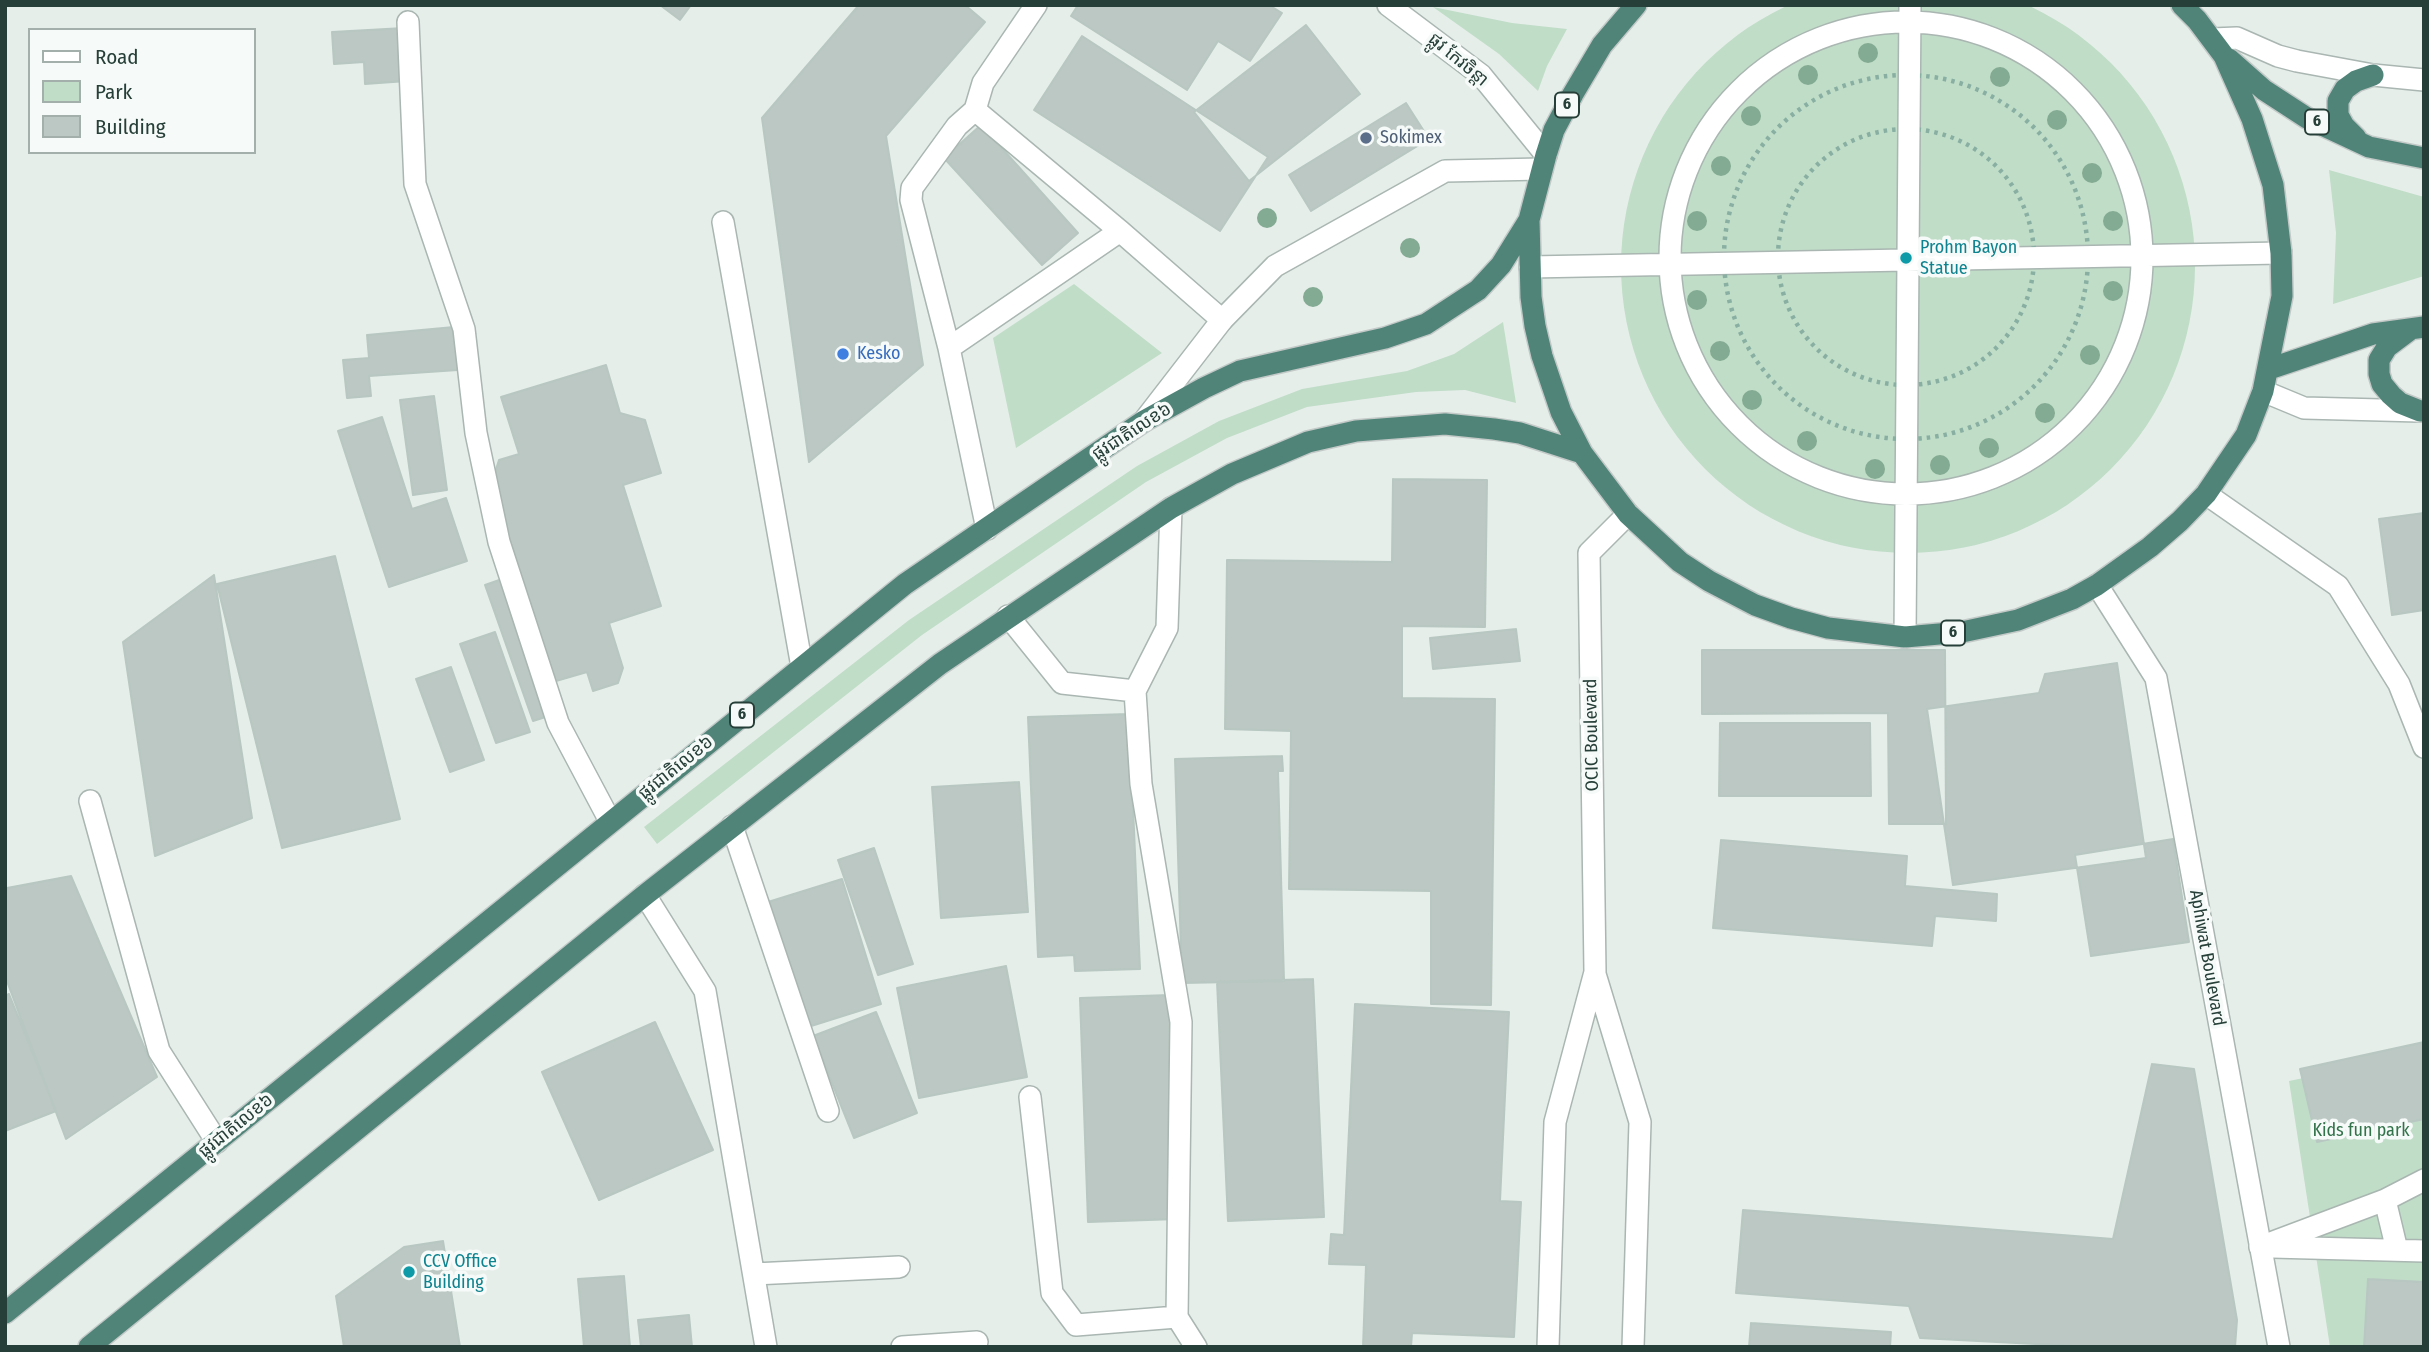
<!DOCTYPE html>
<html>
<head>
<meta charset="utf-8">
<style>
  body { margin:0 }
  #map { position:relative; width:2429px; height:1352px; overflow:hidden; background:#e6eeea; font-family:"Fira Sans Condensed",sans-serif }
  canvas { display:block }
  .frame { position:absolute; inset:0; border:7px solid #263f38; pointer-events:none }
  .legend { position:absolute; left:28px; top:28px; width:228px; height:126px; box-sizing:border-box; background:#f6faf8; border:2px solid #a3afab; margin:0; padding:9px 12px; list-style:none; font-size:21px; color:#263f38 }
  .legend li { display:flex; align-items:center; gap:14px; height:35px }
  .legend b { width:35px; border:2px solid #a3afab }
</style>
</head>
<body>
<div id="map">
<canvas width="2429" height="1352"></canvas>
<div class="frame"></div>
<ul class="legend">
<li><b style="height:9px;background:#fff"></b>Road</li>
<li><b style="height:19px;background:#c0ddc8"></b>Park</li>
<li><b style="height:19px;background:#bbc8c3"></b>Building</li>
</ul>
</div>
<script>
const g = document.querySelector('canvas').getContext('2d');
g.lineJoin = 'round';
function fill(path, color) { g.fillStyle = color; g.fill(path, 'evenodd'); }
const shape = rows => new Path2D(rows.map(r => 'M' + r).join(''));
function trace(path, color, width, dash) { g.strokeStyle = color; g.lineWidth = width; g.lineCap = dash ? 'butt' : 'round'; g.setLineDash(dash || []); g.stroke(path); }
function label(font, color, halo, rows, align = 'center') {
  g.font = font + ' "Fira Sans Condensed","Noto Sans Khmer",sans-serif'; g.lineWidth = 7; g.setLineDash([]); g.textBaseline = 'middle'; g.strokeStyle = halo; g.fillStyle = color; for (const [text, x, y, turn = 0] of rows) {
    g.save(); g.translate(x, y); g.rotate((+turn || 0) * Math.PI / 180); g.textAlign = isNaN(turn) ? turn : align; if (halo) g.strokeText(text, 0, 0); g.fillText(text, 0, 0); g.restore();
  }
}
fill(shape([
  '1621 266a287 287 0 1 1 574 0a287 287 0 1 1-574 0Z',
  [1433,7,1512,23,1567,29,1547,66,1538,91,1499,54],
  [2329,170,2424,197,2424,276,2333,304,2336,233],
  [1074,284,1162,353,1016,448,993,338],
  [1503,322,1516,403,1465,390,1416,392,1307,407,1227,438,1146,482,922,635,657,844,644,827,909,620,1137,466,1219,421,1302,389,1407,371,1454,354],
  [2424,1053,2424,1347,2330,1347,2289,1081]
]), '#c0ddc8');
const building = shape([
  [660,5,691,5,680,20,660,5],
  [859,5,965,5,985,22,886,136,923,365,809,462,762,118,859,5],
  [1078,5,1269,5,1282,13,1250,61,1218,41,1187,90,1071,16,1078,5],
  [1306,25,1360,94,1249,181,1194,112,1306,25],
  [404,28,407,81,365,84,364,62,334,64,332,32,404,28],
  [1082,36,1268,157,1220,231,1034,110,1082,36],
  [1406,103,1429,139,1311,211,1289,175,1406,103],
  [981,125,1078,233,1042,265,944,158,981,125],
  [454,327,458,370,369,376,371,396,347,398,343,360,369,358,367,335,454,327],
  [606,365,620,413,645,420,661,473,623,485,661,606,609,623,623,668,618,683,593,691,587,672,556,681,517,575,490,488,499,460,519,454,501,397,606,365],
  [434,396,447,490,413,495,400,400,434,396],
  [382,417,412,509,446,498,467,561,389,587,338,431,382,417],
  [1393,479,1487,480,1485,627,1402,626,1402,698,1495,699,1491,1005,1431,1004,1431,891,1289,889,1291,731,1225,729,1227,560,1392,562,1393,479],
  [2424,513,2424,610,2392,615,2379,519,2424,513],
  [335,556,400,819,282,848,217,584,335,556],
  [214,575,252,818,155,856,123,642,214,575],
  [505,578,552,715,533,721,485,585,505,578],
  [1516,629,1520,661,1433,669,1430,638,1516,629],
  [495,632,530,732,496,743,460,644,495,632],
  [1702,650,1945,650,1946,824,1889,824,1888,713,1702,714,1702,650],
  [2117,663,2146,858,1953,885,1927,709,2039,693,2045,674,2117,663],
  [451,667,484,760,450,772,416,679,451,667],
  [1129,714,1140,969,1075,971,1074,955,1038,957,1028,717,1129,714],
  [1720,723,1870,723,1871,796,1719,796,1720,723],
  [1282,756,1283,771,1278,771,1284,981,1182,983,1175,759,1282,756],
  [1019,782,1028,912,941,918,932,787,1019,782],
  [2173,839,2189,942,2091,956,2075,855,2173,839],
  [1721,840,1907,856,1905,886,1997,894,1996,921,1935,916,1932,946,1713,928,1721,840],
  [874,848,913,964,878,975,838,860,874,848],
  [71,876,157,1077,66,1139,8,984,5,974,5,902,7,888,71,876],
  [842,879,881,1004,808,1027,768,902,842,879],
  [1006,966,1027,1077,919,1098,897,988,1006,966],
  [1313,979,1324,1217,1228,1221,1217,982,1313,979],
  [9,994,56,1111,5,1131,5,996,9,994],
  [1170,995,1178,1219,1088,1222,1080,998,1170,995],
  [1355,1004,1509,1012,1500,1201,1521,1202,1514,1337,1412,1333,1411,1347,1363,1347,1366,1265,1329,1264,1331,1234,1344,1235,1355,1004],
  [876,1012,917,1113,854,1138,813,1036,876,1012],
  [655,1022,713,1150,599,1200,542,1072,655,1022],
  [2424,1042,2424,1119,2317,1142,2300,1069,2424,1042],
  [2152,1064,2194,1069,2237,1320,2235,1347,2093,1347,1920,1338,1909,1306,1736,1293,1743,1210,2113,1239,2152,1064],
  [443,1241,460,1347,344,1347,336,1296,404,1247,443,1241],
  [624,1276,630,1347,584,1347,578,1279,624,1276],
  [2368,1279,2424,1282,2424,1347,2364,1347,2368,1279],
  [689,1315,692,1347,641,1347,638,1320,689,1315],
  [1751,1323,1891,1332,1890,1347,1749,1347,1751,1323]
]);
fill(building, '#bbc8c3');
trace(building, '#b8c7c1', 2);
const service = shape([
  [408,22,415,184,464,329,476,433,499,542,558,723,610,821],
  [975,110,1120,231,1222,320],
  [723,222,802,667],
  [949,348,1120,231],
  [2206,494,2338,586,2399,684,2424,747],
  [987,529,949,348,911,200,912,188,957,126,975,110,983,83,1036,5],
  [1008,616,1062,683,1135,691,1167,628,1171,508],
  [1135,691,1141,784,1181,1022,1177,1317,1196,1347],
  [90,801,159,1051,217,1142],
  [732,826,828,1111],
  [645,895,705,991,766,1347],
  [1030,1097,1052,1293,1076,1325,1177,1317],
  [2385,1200,2397,1250],
  [2260,1247,2385,1200,2424,1180],
  [2272,1247,2424,1251],
  [754,1274,899,1267],
  [902,1347,977,1342]
]);
const pedestrian = shape([
  '1670 258a236 236 0 1 1 472 0a236 236 0 1 1-472 0Z',
  [1530,267,2281,253],
  [1905,637,1910,5]
]);
const minor = shape([
  [2212,39,2237,38,2278,56,2297,61,2373,75,2424,80],
  [2263,391,2304,408,2419,411],
  [1144,421,1222,320,1275,266,1445,171,1542,169]
]);
const tertiary = shape([
  [1388,5,1481,75,1546,155],
  [2097,585,2156,678,2279,1347],
  [1595,974,1640,1122,1633,1347],
  [1548,1347,1555,1122,1595,972,1589,553,1628,514]
]);
const trunk = shape([
  [1636,5,1602,45,1573,94,1554,130,1546,155,1529,220,1531,297,1535,326,1542,356,1561,412,1582,453,1628,514,1680,562,1709,581,1755,605,1791,618,1828,628,1905,637,1962,632,2018,620,2072,599,2097,585,2150,547,2180,521,2206,494,2246,435,2263,391,2282,296,2281,253,2273,185,2252,119,2224,56,2197,20,2182,5],
  [2229,59,2264,90,2307,118,2369,147,2424,158],
  [2356,138,2344,126,2338,115,2338,101,2345,89,2356,81,2373,75],
  [2411,329,2387,347,2379,360,2379,374,2382,384,2391,395,2400,403,2420,411],
  [2269,369,2373,334,2424,327],
  [5,1313,905,584,1144,421,1204,388,1240,371,1385,338,1426,324,1478,290,1501,265,1529,220],
  [89,1347,645,895,940,664,1171,508,1232,474,1308,442,1356,431,1445,424,1494,429,1520,433,1582,453]
]);
trace(service, '#a9b6b1', 24);
trace(pedestrian, '#a9b6b1', 24);
trace(minor, '#a9b6b1', 24);
trace(tertiary, '#a9b6b1', 24);
trace(trunk, '#c2c9c7', 24);
trace(shape([
  '1724 257a182 182 0 1 1 364 0a182 182 0 1 1-364 0Z',
  '1778 257a128 128 0 1 1 256 0a128 128 0 1 1-256 0Z'
]), '#88afa2', 4.5, [3.5, 5]);
trace(service, '#fff', 21);
trace(pedestrian, '#fff', 21);
trace(minor, '#fff', 21);
trace(tertiary, '#fff', 21);
trace(trunk, '#508478', 21);
g.fillStyle = '#83aa92';
for (const [x, y] of [
  [1868,53],
  [1808,75],
  [2000,77],
  [1751,116],
  [2057,120],
  [1721,166],
  [2092,173],
  [1267,218],
  [1697,221],
  [2113,221],
  [1410,248],
  [2113,291],
  [1313,297],
  [1697,300],
  [1720,351],
  [2090,355],
  [1752,400],
  [2045,413],
  [1807,441],
  [1989,448],
  [1940,465],
  [1875,469]
]) { g.beginPath(); g.arc(x, y, 10, 0, 2 * Math.PI); g.fill(); }
for (const [x, y, r, color] of [
  [1366,138,7,"#5c6f8a"],
  [1906,258,7,"#0f9aa8"],
  [843,354,7,"#3f7fe0"],
  [409,1272,7,"#0f9aa8"]
]) { const dot = new Path2D(); dot.arc(x, y, r, 0, 2 * Math.PI); g.fillStyle = color; g.fill(dot); trace(dot, '#f6faf8', 2.5); }
for (const [x, y, w] of [
  [1567,105,24],
  [2317,122,24],
  [1953,633,24],
  [742,715,24]
]) { const box = new Path2D(); box.roundRect(x - w / 2, y - 12.5, w, 25, 5); g.fillStyle = '#f6faf8'; g.fill(box); trace(box, '#263f38', 2); }
label('bold 16px', '#263f38', null, [
  ["6",1567,105],
  ["6",2317,122],
  ["6",1953,633],
  ["6",742,715]
]);
label('18px', '#263f38', '#f6faf8', [
  ["ផ្លូវ កែវចិន្តា",1458,60,40],
  ["ផ្លូវជាតិលេខ៦",1132,432,-33],
  ["OCIC Boulevard",1592,735,-91],
  ["ផ្លូវជាតិលេខ៦",676,768,-39],
  ["Aphiwat Boulevard",2207,958,80],
  ["ផ្លូវជាតិលេខ៦",236,1126,-39]
]);
label('18px', '#4e5e75', '#f6faf8', [
  ["Sokimex",1380,138]
], 'left');
label('18px', '#0d838f', '#f6faf8', [
  ["Prohm Bayon",1920,248],
  ["Statue",1920,269],
  ["CCV Office",423,1262],
  ["Building",423,1283]
], 'left');
label('18px', '#366cbe', '#f6faf8', [
  ["Kesko",857,354]
], 'left');
label('18px', '#32734a', '#f6faf8', [
  ["Kids fun park",2361,1131]
]);
</script>
</body>
</html>
